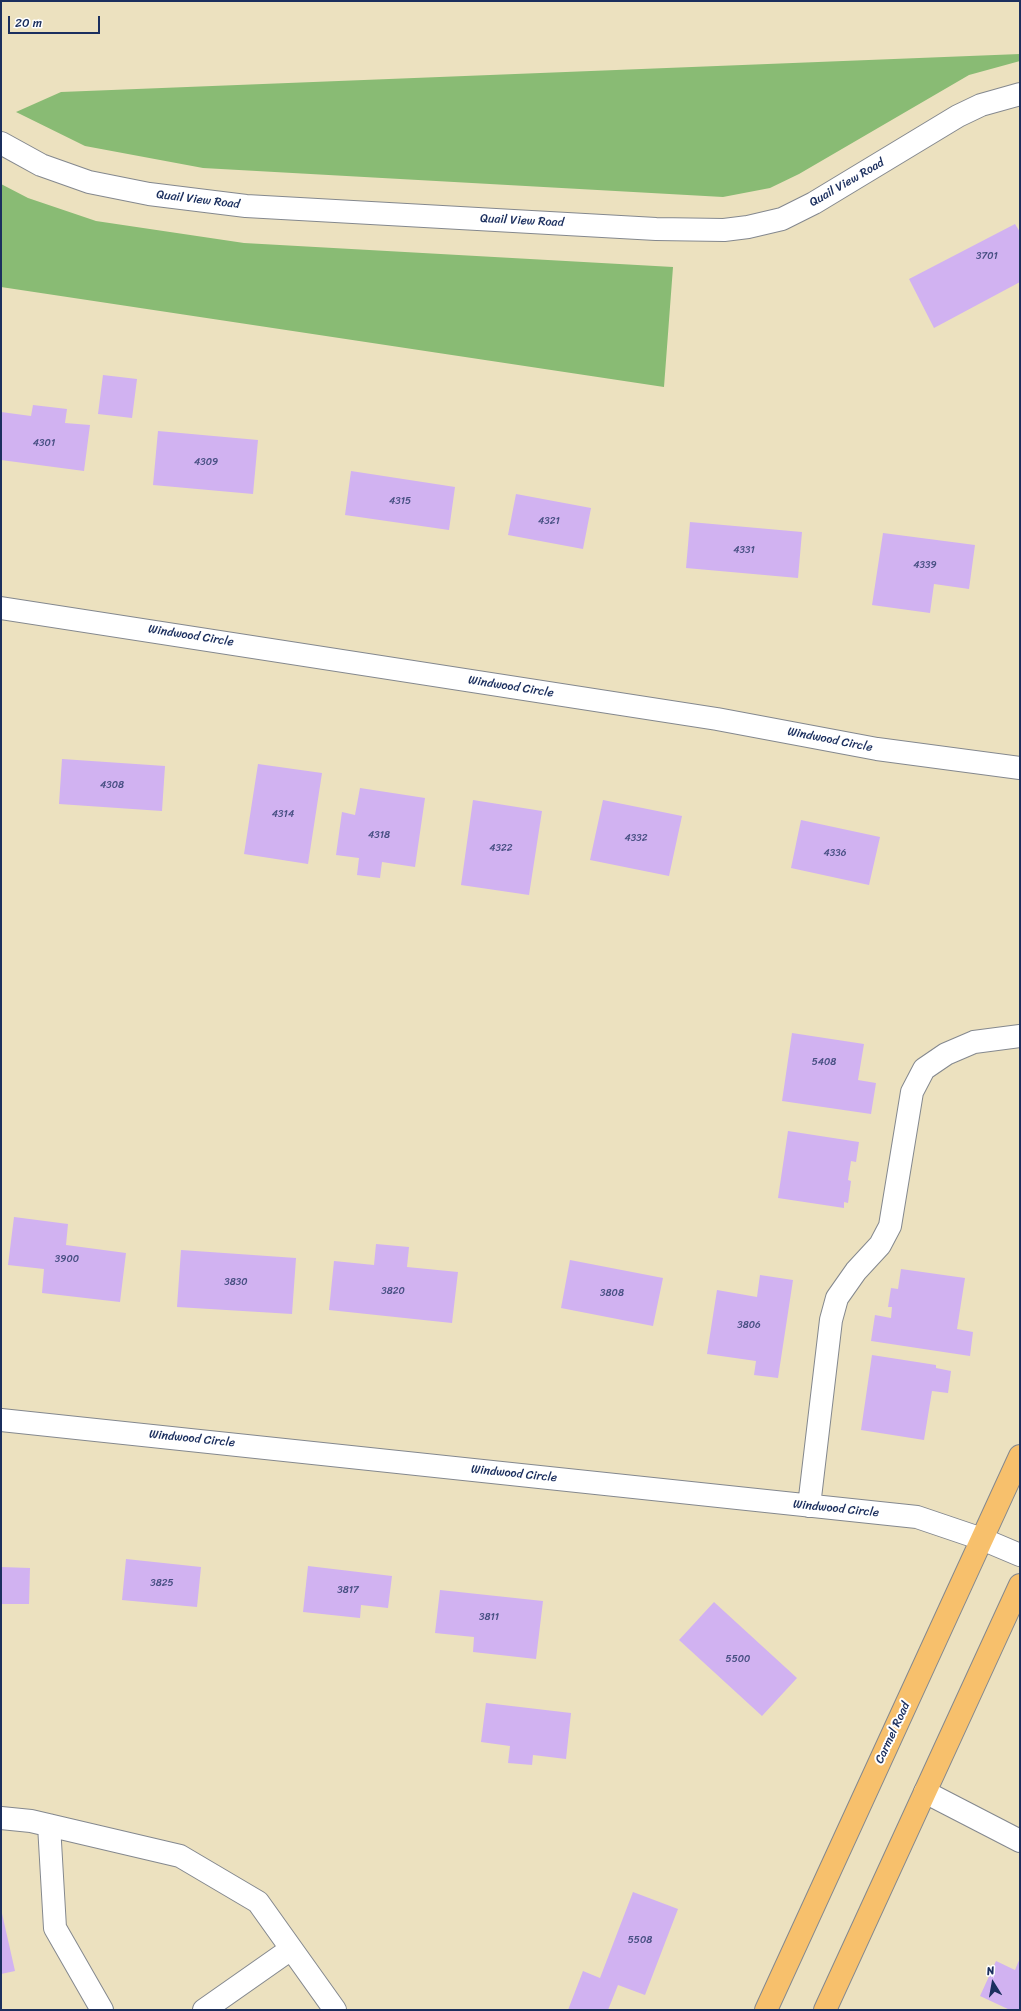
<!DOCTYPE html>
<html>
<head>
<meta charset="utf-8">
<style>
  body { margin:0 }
  #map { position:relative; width:1021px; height:2011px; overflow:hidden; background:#ece1bf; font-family:Sriracha,sans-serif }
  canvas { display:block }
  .frame { position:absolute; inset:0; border:2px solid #1b2f5e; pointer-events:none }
  .north { position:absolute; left:973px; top:1963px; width:40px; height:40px; -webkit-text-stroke:3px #fff; paint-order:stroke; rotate:349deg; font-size:11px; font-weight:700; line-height:16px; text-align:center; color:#1b2f5e }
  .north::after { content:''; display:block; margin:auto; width:14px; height:18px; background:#1b2f5e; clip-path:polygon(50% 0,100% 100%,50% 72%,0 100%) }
  .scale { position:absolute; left:8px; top:16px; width:92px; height:18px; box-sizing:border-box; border:2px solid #1b2f5e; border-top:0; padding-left:5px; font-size:12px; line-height:14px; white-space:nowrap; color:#1b2f5e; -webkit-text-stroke:3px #fff; paint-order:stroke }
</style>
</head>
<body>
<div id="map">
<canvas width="1021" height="2011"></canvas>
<div class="frame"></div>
<div class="north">N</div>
<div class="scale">20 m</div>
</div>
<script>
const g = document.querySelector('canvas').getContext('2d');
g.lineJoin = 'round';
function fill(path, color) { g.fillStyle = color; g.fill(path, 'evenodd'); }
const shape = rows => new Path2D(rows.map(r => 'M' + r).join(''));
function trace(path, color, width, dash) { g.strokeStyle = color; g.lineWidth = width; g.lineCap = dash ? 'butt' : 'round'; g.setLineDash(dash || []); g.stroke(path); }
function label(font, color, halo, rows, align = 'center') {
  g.font = font + ' Sriracha,sans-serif'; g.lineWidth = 4; g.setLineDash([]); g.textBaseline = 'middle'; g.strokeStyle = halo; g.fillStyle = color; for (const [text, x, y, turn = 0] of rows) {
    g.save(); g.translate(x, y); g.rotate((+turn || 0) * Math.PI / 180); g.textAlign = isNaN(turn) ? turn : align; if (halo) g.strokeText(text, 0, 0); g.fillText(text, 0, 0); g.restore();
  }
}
fill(shape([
  [1020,54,1020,61,969,75,799,174,770,188,723,197,203,168,85,146,16,112,61,92],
  [1,184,28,198,96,221,244,243,673,267,664,387,1,287]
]), '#89bb74');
fill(shape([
  [1015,224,1020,232,1020,282,934,328,909,279],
  [103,375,137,379,132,418,98,414],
  [33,405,67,409,65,423,90,425,84,471,1,460,1,412,31,416],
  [158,431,258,440,253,494,153,485],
  [351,471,455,487,449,530,345,515],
  [516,494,591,508,583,549,508,535],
  [690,522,802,532,798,578,686,568],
  [883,533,975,545,969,589,934,584,930,613,872,605],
  [62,759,165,766,162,811,59,804],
  [258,764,322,773,308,864,244,854],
  [360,788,425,798,415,867,382,862,380,878,357,875,359,858,336,855,342,812,355,815],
  [473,800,542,811,529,895,461,885],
  [603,800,682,816,669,876,590,860],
  [801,820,880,837,869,885,791,868],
  [792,1033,864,1044,858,1080,876,1083,871,1114,782,1101],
  [788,1131,859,1142,856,1162,851,1161,848,1180,851,1181,848,1203,844,1202,844,1208,778,1198],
  [14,1217,68,1224,66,1245,126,1253,120,1302,42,1293,44,1269,8,1265],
  [376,1244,409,1247,407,1267,458,1272,452,1323,329,1310,334,1261,374,1265],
  [181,1250,296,1258,292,1314,177,1307],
  [570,1260,663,1278,653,1326,561,1308],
  [901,1269,965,1278,957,1329,973,1332,970,1356,871,1341,875,1315,891,1318,892,1307,888,1307,891,1288,898,1289],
  [760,1275,793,1280,778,1378,754,1375,756,1361,707,1354,717,1290,757,1297],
  [872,1355,936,1365,936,1368,951,1371,948,1393,932,1391,924,1440,861,1430],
  [126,1559,201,1567,197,1607,122,1600],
  [308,1566,392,1576,388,1608,361,1605,360,1618,303,1612],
  [1,1567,30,1568,29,1604,1,1604],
  [440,1590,543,1601,536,1659,473,1652,474,1637,435,1633],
  [714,1602,797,1678,762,1716,679,1640],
  [486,1703,571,1713,566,1759,533,1755,532,1765,508,1763,510,1746,481,1742],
  [633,1892,678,1909,645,1995,618,1985,608,2010,568,2010,583,1971,600,1978],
  [1,1909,15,1971,1,1974],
  [1020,1958,1020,2010,1010,2010,980,1996,996,1961,1015,1970]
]), '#d1b2f1');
const minor = shape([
  [1,143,41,165,89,182,149,194,246,206,656,229,724,230,748,227,782,219,814,203,958,116,981,105,1020,94],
  [1,608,717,719,877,749,1020,768],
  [1,1420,917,1517,982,1539,1020,1555],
  [809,1506,831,1320,837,1298,856,1271,880,1245,890,1226,912,1092,924,1069,946,1054,974,1042,1020,1036],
  [925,1792,1020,1841],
  [1,1818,31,1821,180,1856,258,1902,335,2010],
  [49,1825,55,1928,102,2010],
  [204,2010,291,1949]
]);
const major = shape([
  [766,2010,1020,1456],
  [825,2010,1020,1585]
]);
trace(minor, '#84888e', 24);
trace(major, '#84888e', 24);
trace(minor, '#fff', 22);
trace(major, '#f7c06c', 22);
label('10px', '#485083', null, [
  ["3701",987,256],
  ["4301",44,443],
  ["4309",206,462],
  ["4315",400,501],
  ["4321",549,521],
  ["4331",744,550],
  ["4339",925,565],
  ["4308",112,785],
  ["4314",283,814],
  ["4318",379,835],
  ["4332",636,838],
  ["4322",501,848],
  ["4336",835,853],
  ["5408",824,1062],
  ["3900",67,1259],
  ["3830",236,1282],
  ["3820",393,1291],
  ["3808",612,1293],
  ["3806",749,1325],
  ["3825",162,1583],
  ["3817",348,1590],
  ["3811",489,1617],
  ["5500",738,1659],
  ["5508",640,1940]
]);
label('12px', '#1b2f5e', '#fff', [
  ["Quail View Road",847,183,-30],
  ["Quail View Road",198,200,7],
  ["Quail View Road",522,221,3],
  ["Windwood Circle",191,636,9],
  ["Windwood Circle",511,687,9],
  ["Windwood Circle",830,740,11],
  ["Windwood Circle",192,1439,6],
  ["Windwood Circle",514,1474,6],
  ["Windwood Circle",836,1509,6],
  ["Carmel Road",893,1733,-65]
]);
</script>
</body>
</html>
